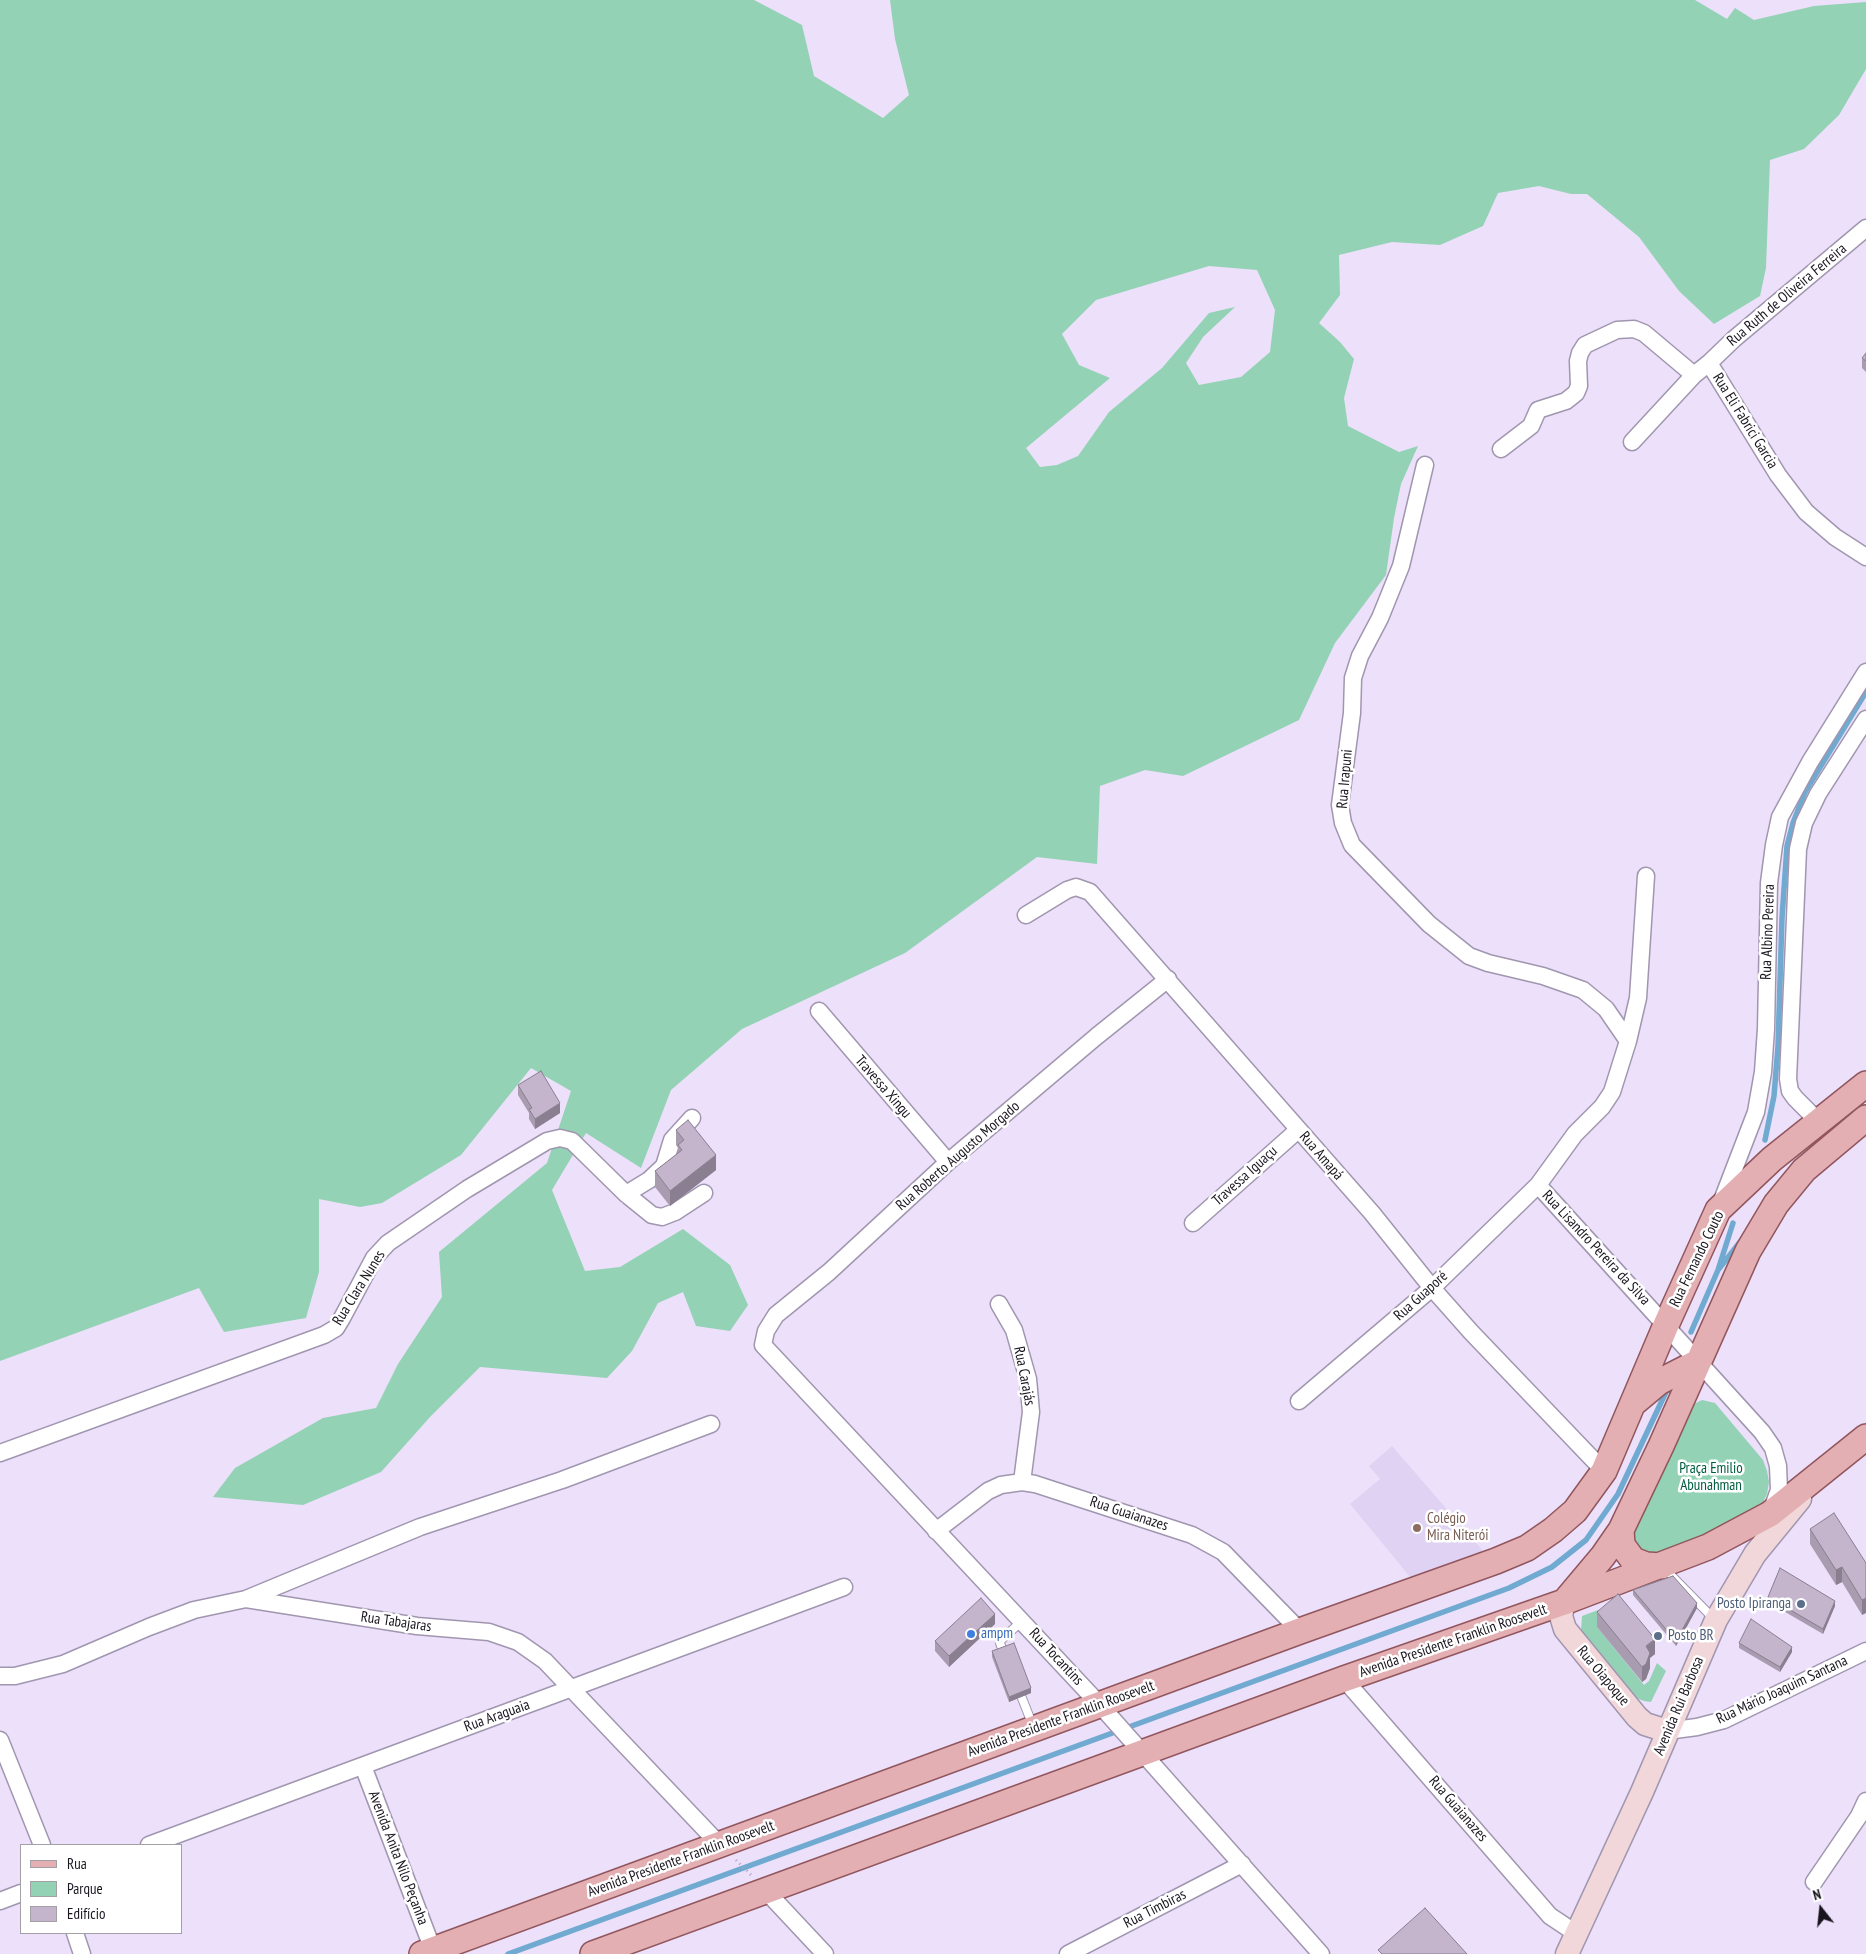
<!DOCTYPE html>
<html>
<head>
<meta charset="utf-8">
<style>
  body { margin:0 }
  #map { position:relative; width:1866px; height:1954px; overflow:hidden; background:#ece0fb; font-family:"PT Sans Narrow",sans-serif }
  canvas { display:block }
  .legend { position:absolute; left:20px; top:1844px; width:162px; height:90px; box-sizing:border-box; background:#fff; border:1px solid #a3a1a5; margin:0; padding:6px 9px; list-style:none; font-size:15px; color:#19151e }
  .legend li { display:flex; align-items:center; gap:10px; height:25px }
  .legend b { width:25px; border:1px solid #a3a1a5 }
  .north { position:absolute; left:1796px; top:1884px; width:50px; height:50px; -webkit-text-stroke:4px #fff; paint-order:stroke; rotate:344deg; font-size:14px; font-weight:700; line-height:20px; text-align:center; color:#19151e }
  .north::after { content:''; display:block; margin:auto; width:18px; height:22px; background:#19151e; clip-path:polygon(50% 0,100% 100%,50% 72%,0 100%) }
</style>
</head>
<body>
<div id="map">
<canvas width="1866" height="1954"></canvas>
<ul class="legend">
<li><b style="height:6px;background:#e3afb2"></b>Rua</li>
<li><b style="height:14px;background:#93d2b4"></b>Parque</li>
<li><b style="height:14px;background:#c4b5cd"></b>Edifício</li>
</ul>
<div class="north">N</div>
</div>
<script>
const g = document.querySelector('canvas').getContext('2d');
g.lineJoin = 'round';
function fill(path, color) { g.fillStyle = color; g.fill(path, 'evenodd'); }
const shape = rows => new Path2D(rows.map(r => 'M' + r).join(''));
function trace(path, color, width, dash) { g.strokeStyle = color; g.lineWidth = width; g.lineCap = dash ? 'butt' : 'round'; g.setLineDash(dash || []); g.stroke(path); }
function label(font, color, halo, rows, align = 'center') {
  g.font = font + ' "PT Sans Narrow",sans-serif'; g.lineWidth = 5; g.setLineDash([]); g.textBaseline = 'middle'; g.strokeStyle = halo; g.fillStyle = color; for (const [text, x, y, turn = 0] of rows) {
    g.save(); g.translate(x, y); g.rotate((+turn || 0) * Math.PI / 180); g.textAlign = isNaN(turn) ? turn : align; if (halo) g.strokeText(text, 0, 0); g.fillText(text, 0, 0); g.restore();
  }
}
fill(shape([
  [1392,1446,1484,1552,1411,1578,1350,1504,1380,1479,1369,1466]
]), '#e0d2f3');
fill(shape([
  [0,0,754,0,802,25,814,76,883,118,909,95,895,39,890,0,1695,0,1727,19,1735,8,1754,20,1814,6,1866,2,1866,69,1839,115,1804,149,1770,160,1766,268,1760,296,1714,324,1679,291,1639,237,1587,194,1571,194,1539,186,1498,193,1483,226,1440,245,1392,242,1339,255,1340,295,1319,323,1340,342,1354,359,1344,398,1348,426,1399,452,1418,446,1401,484,1394,518,1386,575,1335,643,1299,720,1183,776,1145,770,1100,786,1097,864,1037,857,905,953,742,1029,671,1090,641,1168,586,1133,552,1190,585,1271,620,1267,683,1229,730,1265,748,1305,730,1331,696,1326,683,1292,658,1303,632,1351,607,1378,480,1367,430,1417,381,1472,303,1505,213,1497,235,1468,323,1418,376,1408,398,1364,442,1297,439,1252,547,1163,571,1091,531,1068,461,1155,382,1203,360,1207,319,1199,319,1272,306,1318,224,1332,199,1288,0,1361],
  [1209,266,1257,270,1275,310,1270,352,1241,377,1199,385,1186,363,1203,337,1235,307,1209,313,1162,368,1109,412,1078,456,1057,465,1040,467,1026,448,1110,378,1079,365,1062,334,1096,300],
  [1702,1400,1715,1403,1763,1460,1767,1471,1769,1482,1767,1494,1762,1504,1729,1528,1654,1560,1639,1557,1630,1530,1690,1406],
  [1609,1606,1597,1627,1644,1685,1649,1681,1657,1663,1666,1671,1651,1702,1644,1701,1636,1698,1581,1631,1582,1616]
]), '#93d2b4');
trace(shape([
  [1765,1140,1774,1096,1778,1046,1782,918,1787,846,1793,823,1805,792,1866,692],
  [1718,1270,1740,1242],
  [1691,1332,1718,1270,1733,1223],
  [508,1954,1509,1588,1552,1567,1586,1540,1618,1494,1666,1392]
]), '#70aad1', 5.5);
const lane = shape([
  [1663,1567,1713,1618],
  [1005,1657,1000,1643,1001,1640,1022,1621],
  [1018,1688,1033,1726]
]);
const street = shape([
  [1709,363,1734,339,1866,228],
  [1632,442,1694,375],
  [1501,449,1531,426,1538,410,1566,401,1576,393,1579,386,1578,361,1580,353,1585,345,1617,330,1634,329,1644,333,1694,375,1709,363,1778,475,1806,512,1835,537,1866,557],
  [1425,465,1401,566,1380,618,1360,656,1353,678,1352,713,1340,805,1343,823,1352,845,1429,924,1469,956,1488,963,1543,976,1583,990,1606,1009,1628,1041],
  [1026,915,1067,890,1076,887,1090,892,1372,1213,1432,1288,1471,1332,1604,1471],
  [1168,979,1097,1036,948,1162,829,1272,776,1315,766,1331,763,1345,1100,1705,1321,1954],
  [819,1011,948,1162],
  [1819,1122,1795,1098,1790,1091,1788,1079,1798,849,1804,823,1818,794,1866,719],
  [1538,1185,1762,1432,1773,1448,1778,1466,1779,1490,1771,1512],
  [626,1194,649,1180,664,1166,672,1140,692,1118],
  [1721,1203,1756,1112,1763,1072,1766,1029,1769,883,1774,845,1780,817,1810,762,1866,672],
  [1193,1223,1298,1130],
  [999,1304,1014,1330,1028,1379,1031,1412,1022,1482],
  [1299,1401,1432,1288,1538,1185,1575,1134,1602,1107,1612,1092,1628,1041,1638,998,1646,876],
  [0,1453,324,1335,336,1328,342,1318,374,1258,388,1243,467,1189,547,1141,560,1138,572,1141,626,1194,652,1215,662,1217,675,1212,704,1193],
  [936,1531,988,1491,1001,1485,1022,1482,1035,1484,1192,1535,1223,1552,1300,1631],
  [246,1599,420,1527,562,1480,711,1424],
  [0,1676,15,1676,63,1664,149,1627,194,1610,246,1599,417,1626,489,1632,518,1642,545,1661,719,1844],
  [1344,1679,1550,1916,1577,1934],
  [1667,1731,1697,1727,1724,1720,1866,1651],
  [0,1740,42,1845],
  [363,1766,433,1950],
  [149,1845,844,1587],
  [1814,1882,1859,1816,1866,1801],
  [766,1891,825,1954],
  [0,1901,21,1893],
  [75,1933,82,1954],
  [1068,1954,1242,1864]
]);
const secondary = shape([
  [1564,1602,1561,1616,1565,1629,1637,1717,1645,1724,1667,1731],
  [1567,1954,1642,1792,1716,1620,1755,1554,1800,1499]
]);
const primary = shape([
  [1635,1402,1659,1382,1698,1362],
  [1621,1530,1622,1545,1633,1560,1646,1565,1662,1566],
  [1566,1600,1603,1556,1621,1530,1661,1446,1748,1251,1776,1204,1804,1170,1866,1118],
  [422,1954,1300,1631,1496,1561,1527,1548,1553,1530,1575,1511,1604,1471,1666,1325,1718,1210,1772,1159,1866,1084],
  [593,1954,1344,1679,1564,1602,1708,1547,1770,1514,1866,1437]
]);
trace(lane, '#a196af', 10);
trace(street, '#a196af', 19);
trace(secondary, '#a196af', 25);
trace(primary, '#91565d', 28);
trace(shape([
  [736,1860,751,1875]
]), '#aca3b8', 3, [1, 4]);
trace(lane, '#fff', 8);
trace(street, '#fff', 16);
trace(secondary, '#f1d7d9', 22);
trace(primary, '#e3afb2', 25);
fill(shape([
  [1866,353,1866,372,1862,368,1862,358],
  [518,1085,560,1113,535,1129,529,1119,529,1113,518,1095],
  [676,1130,716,1170,670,1206,655,1187,655,1171,678,1153,678,1148,676,1145],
  [1810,1529,1866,1563,1862,1615,1842,1582,1836,1585,1810,1544],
  [1633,1590,1697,1608,1676,1646,1633,1595],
  [1768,1597,1835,1606,1823,1634,1768,1602],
  [1597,1612,1655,1654,1650,1658,1650,1668,1646,1679,1642,1682,1597,1627],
  [995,1624,949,1667,935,1651,935,1641],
  [1739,1643,1792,1652,1780,1672,1739,1648],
  [992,1651,1031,1693,1009,1702,992,1657]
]), '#a99cb0');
fill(shape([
  [560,1103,560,1113,535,1129,535,1119],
  [716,1155,716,1170,670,1206,670,1191],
  [1842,1567,1842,1582,1836,1585,1836,1570],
  [1866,1598,1866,1613,1862,1615,1862,1600],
  [1835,1601,1835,1606,1823,1634,1823,1629],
  [1697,1603,1697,1608,1676,1646,1676,1641],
  [995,1614,995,1624,949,1667,949,1656],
  [1655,1639,1655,1654,1650,1658,1650,1668,1646,1679,1642,1682,1642,1667,1646,1646],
  [1792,1647,1792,1652,1780,1672,1780,1667],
  [1031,1688,1031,1693,1009,1702,1009,1697]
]), '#897f90');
const building = shape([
  [1866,353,1866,361,1862,358,1866,353],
  [541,1071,560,1103,535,1119,529,1109,532,1108,518,1085,541,1071],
  [688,1120,716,1155,670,1191,655,1171,682,1150,678,1145,684,1140,676,1130,688,1120],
  [1834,1513,1866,1563,1866,1598,1862,1600,1842,1567,1836,1570,1810,1529,1834,1513],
  [1780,1568,1835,1601,1823,1629,1768,1597,1780,1568],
  [1673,1576,1697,1603,1676,1641,1633,1590,1673,1576],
  [1618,1594,1655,1639,1646,1646,1650,1653,1646,1664,1642,1667,1597,1612,1618,1594],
  [981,1598,995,1614,949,1656,935,1641,981,1598],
  [1751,1619,1792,1647,1780,1667,1739,1643,1751,1619],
  [1014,1643,1031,1688,1009,1697,992,1651,1014,1643],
  [1425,1908,1467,1954,1382,1954,1378,1950,1425,1908]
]);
fill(building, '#c4b5cd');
trace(building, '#897f90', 1);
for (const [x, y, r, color] of [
  [1417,1528,5,"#8d6e63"],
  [1801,1604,5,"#5c6f8a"],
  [971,1634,5,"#3f7fe0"],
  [1658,1636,5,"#5c6f8a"]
]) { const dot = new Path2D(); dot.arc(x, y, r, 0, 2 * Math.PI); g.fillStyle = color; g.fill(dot); trace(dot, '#fff', 2); }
label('15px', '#19151e', '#fff', [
  ["Rua Ruth de Oliveira Ferreira",1787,295,-40],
  ["Rua Eli Fabrici Garcia",1745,421,58],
  ["Rua Irapuni",1345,779,-85],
  ["Rua Albino Pereira",1768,932,-88],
  ["Travessa Xingu",883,1087,49],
  ["Rua Roberto Augusto Morgado",958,1156,-41],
  ["Rua Amapá",1321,1156,49],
  ["Travessa Iguaçu",1245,1176,-42],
  ["Rua Lisandro Pereira da Silva",1596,1248,47],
  ["Rua Fernando Couto",1697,1259,-64],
  ["Rua Clara Nunes",359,1288,-58],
  ["Rua Guaporé",1421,1296,-42],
  ["Rua Carajás",1024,1376,79],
  ["Rua Guaianazes",1129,1514,18],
  ["Rua Tabajaras",396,1622,8],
  ["Avenida Presidente Franklin Roosevelt",1453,1641,-19],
  ["Rua Tocantins",1056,1657,47],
  ["Rua Oiapoque",1603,1676,50],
  ["Rua Mário Joaquim Santana",1782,1690,-25],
  ["Avenida Rui Barbosa",1679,1706,-67],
  ["Rua Araguaia",497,1716,-20],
  ["Avenida Presidente Franklin Roosevelt",1061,1719,-20],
  ["Rua Guaianazes",1458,1809,49],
  ["Avenida Anita Nilo Peçanha",398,1858,69],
  ["Avenida Presidente Franklin Roosevelt",681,1859,-20],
  ["Rua Timbiras",1155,1909,-27]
]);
label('15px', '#005d3f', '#fff', [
  ["Praça Emilio",1711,1469],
  ["Abunahman",1711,1486]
]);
label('15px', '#785e54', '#fff', [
  ["Colégio",1427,1519],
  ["Mira Niterói",1427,1536]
], 'left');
label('15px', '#4e5e75', '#fff', [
  ["Posto Ipiranga",1791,1604],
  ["Posto BR",1668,1636,"left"]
], 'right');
label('15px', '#366cbe', '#fff', [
  ["ampm",981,1634]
], 'left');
</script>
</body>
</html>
